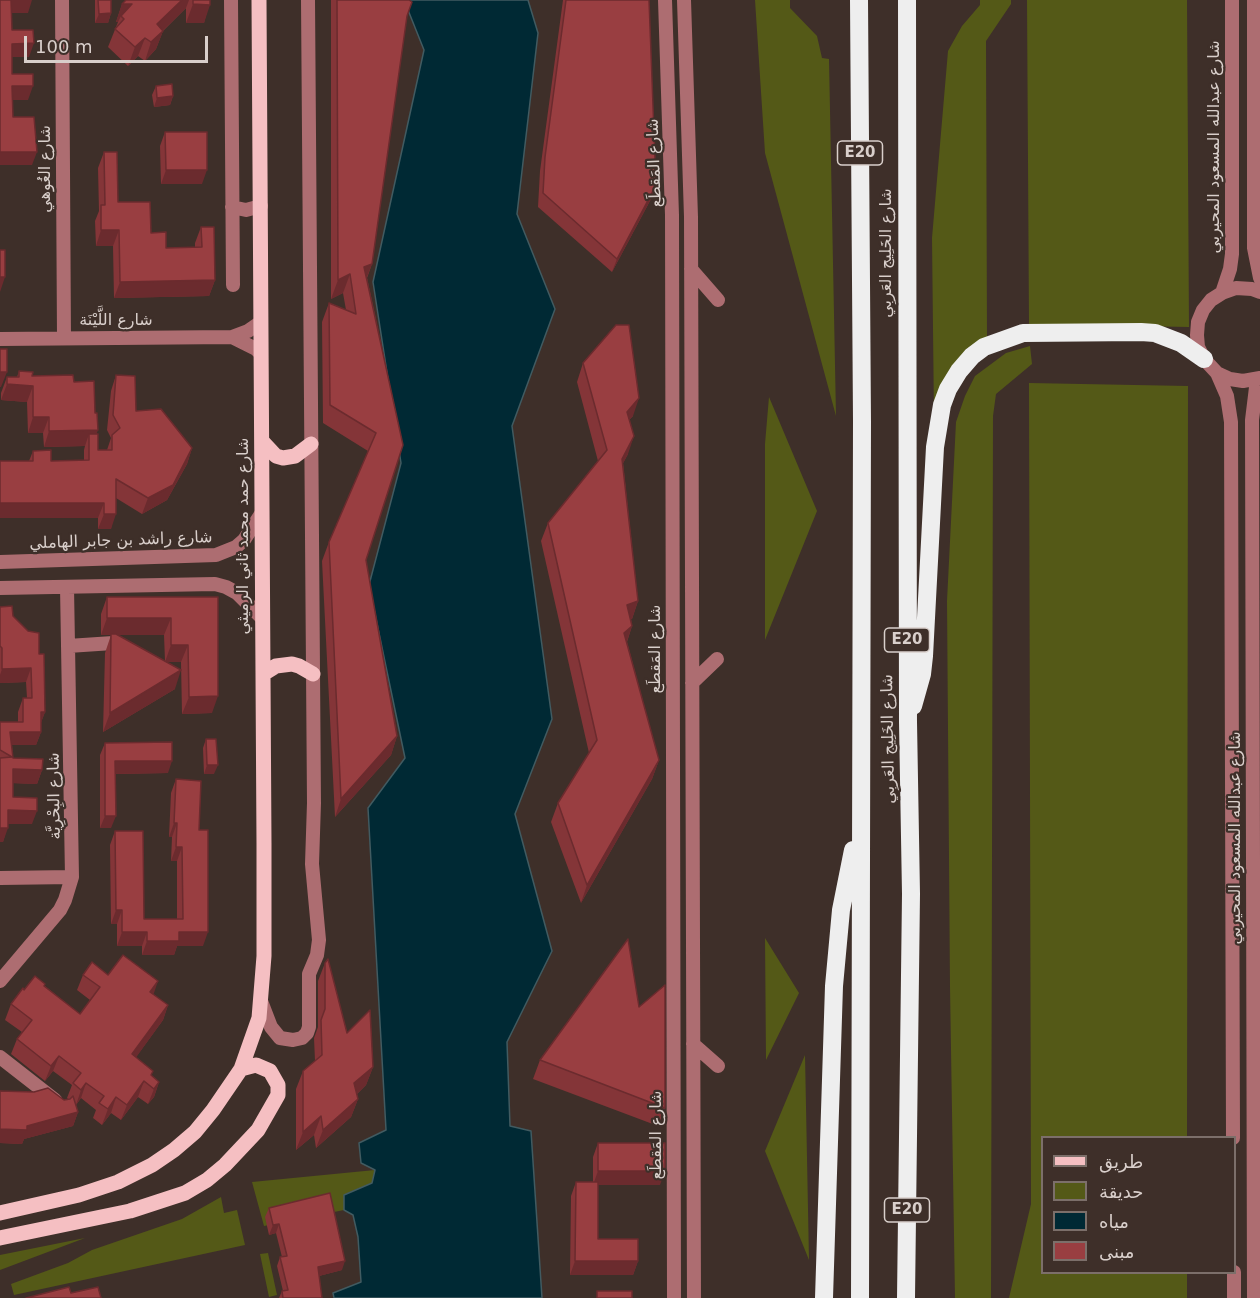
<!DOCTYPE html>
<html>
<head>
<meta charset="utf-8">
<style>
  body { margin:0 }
  #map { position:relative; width:1260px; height:1298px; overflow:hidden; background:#3e2f29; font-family:"DejaVu Sans",Cairo,sans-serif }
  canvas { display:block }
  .legend { position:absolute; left:1041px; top:1136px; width:195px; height:138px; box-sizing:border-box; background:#3e2f29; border:2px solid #7c6f6a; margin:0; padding:8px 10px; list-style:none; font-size:18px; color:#d9cfcb }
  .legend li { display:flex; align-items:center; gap:12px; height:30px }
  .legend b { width:30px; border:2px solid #7c6f6a }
  .scale { position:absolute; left:24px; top:36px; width:184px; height:27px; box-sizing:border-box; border:3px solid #d9cfcb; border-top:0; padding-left:8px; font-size:18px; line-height:21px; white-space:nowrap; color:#d9cfcb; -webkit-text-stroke:4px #3e2f29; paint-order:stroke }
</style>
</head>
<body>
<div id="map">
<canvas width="1260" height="1298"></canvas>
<ul class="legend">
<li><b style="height:8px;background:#f5bfc2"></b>طريق</li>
<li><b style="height:16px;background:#545917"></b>حديقة</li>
<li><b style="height:16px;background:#002934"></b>مياه</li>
<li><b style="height:16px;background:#993e41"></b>مبنى</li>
</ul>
<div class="scale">100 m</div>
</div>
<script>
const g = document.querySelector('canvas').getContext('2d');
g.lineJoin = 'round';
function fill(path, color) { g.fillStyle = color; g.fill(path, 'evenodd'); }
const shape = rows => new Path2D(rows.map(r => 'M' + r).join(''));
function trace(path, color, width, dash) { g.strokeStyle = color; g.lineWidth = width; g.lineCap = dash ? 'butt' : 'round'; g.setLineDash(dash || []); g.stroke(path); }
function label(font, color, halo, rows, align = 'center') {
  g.font = font + ' "DejaVu Sans",Cairo,sans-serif'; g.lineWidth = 4.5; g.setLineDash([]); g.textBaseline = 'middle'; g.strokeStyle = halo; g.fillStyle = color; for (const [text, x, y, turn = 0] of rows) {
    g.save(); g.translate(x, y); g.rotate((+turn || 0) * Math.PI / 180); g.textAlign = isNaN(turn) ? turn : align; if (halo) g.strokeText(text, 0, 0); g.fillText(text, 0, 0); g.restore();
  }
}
fill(shape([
  [755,0,790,0,790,8,817,36,822,58,829,59,836,416,765,153],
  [980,0,1011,0,1011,4,986,41,987,340,934,419,932,238,948,51,962,26,980,5],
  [1027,0,1187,0,1189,327,1029,324],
  [1030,346,1032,364,996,394,993,416,991,1298,955,1298,950,987,947,601,956,422,965,396,975,376,1006,353],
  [1029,383,1188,386,1187,1137,1042,1138,1042,1272,1187,1273,1187,1298,1009,1298,1031,1204],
  [769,397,817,511,765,640,765,444],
  [765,938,799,993,766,1060],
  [805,1055,809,1260,765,1151],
  [375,1170,372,1184,344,1195,344,1210,264,1226,252,1182],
  [221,1197,224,1213,237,1210,245,1245,14,1295,11,1284,68,1263,92,1250,182,1219],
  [85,1238,8,1267,0,1270,0,1255],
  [268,1253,277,1295,269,1297,260,1254]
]), '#545917');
const water = shape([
  [404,0,528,0,538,33,517,214,555,309,512,426,552,719,515,814,552,951,507,1042,510,1126,531,1131,542,1298,334,1298,333,1293,361,1282,358,1237,353,1215,344,1210,344,1195,372,1183,375,1170,361,1163,359,1143,386,1130,368,808,405,758,369,585,401,463,373,282,424,50,404,0]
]);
fill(water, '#002934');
trace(water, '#415b61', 1.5);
trace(shape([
  [62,0,64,338],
  [231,0,233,285],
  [665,0,672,215,674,1298],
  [684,0,691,217,694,1298],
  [1254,0,1254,248,1260,278],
  [232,207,246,210,261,206],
  [691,269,718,300],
  [1260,292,1252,289,1236,288,1222,293,1211,300,1203,310,1198,322,1197,335,1198,347,1204,359,1217,373,1230,379,1243,381,1260,378],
  [1222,293,1230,269,1232,254,1232,0],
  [232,337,256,349,261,354],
  [0,339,232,337,248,331,261,322],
  [1217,373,1227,396,1231,422,1233,1138],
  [0,562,216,555,236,547,244,540,261,514],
  [0,588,215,584,226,587,237,593,263,619],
  [68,646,113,643],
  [692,683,717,659],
  [0,878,72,877],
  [0,981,60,910,65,900,72,877,67,587],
  [261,1001,271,1027,280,1038,293,1040,302,1038,307,1033,309,1027,309,974,317,955,319,940,312,864,314,803,308,0],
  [693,1044,718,1066],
  [0,1057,55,1100],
  [1234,1272,1234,1298],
  [1254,1298,1252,420,1257,379]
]), '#ad6d71', 14);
trace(shape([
  [262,441,276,456,283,458,295,456,311,444],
  [263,674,276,666,292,664,299,666,313,674],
  [0,1213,79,1195,118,1182,152,1165,174,1150,195,1132,213,1110,241,1069,259,1018,264,956,264,843,259,0],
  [0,1238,130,1211,185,1193,207,1180,225,1165,258,1130,278,1095,278,1085,270,1071,256,1065,241,1069]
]), '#f5bfc2', 15);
trace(shape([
  [859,0,862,421,860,1298],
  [913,706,922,674,924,656,935,447,942,405,948,389,959,371,972,356,984,347,1023,333,1141,332,1155,333,1181,343,1204,359],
  [824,1298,834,986,841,910,853,850],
  [906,1298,911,894,908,722,907,0]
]), '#eee', 18);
fill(shape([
  [95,0,111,0,111,13,108,23,95,23],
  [126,0,210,0,204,23,186,23,186,8,163,31,156,49,145,61,138,56,128,66,108,47,118,22,116,22,122,4],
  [331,0,409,0,372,264,367,278,403,445,366,560,397,736,391,755,335,817,322,561,329,542,368,451,323,423,322,322,329,303,346,310,343,293,331,299],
  [563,0,649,0,656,185,651,199,612,272,538,207,540,171],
  [156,86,173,96,170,105,154,107,152,95],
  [165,132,202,184,161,184,160,146],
  [104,152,118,202,166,248,195,248,195,243,201,227,215,280,209,296,114,298,113,246,96,246,95,221,99,211,98,168],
  [583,363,633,416,629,420,628,454,623,463,638,601,632,619,631,619,632,626,627,642,659,760,652,779,581,903,551,822,558,803,589,753,541,541,548,523,598,461,577,382],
  [19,371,32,376,74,382,95,413,98,450,107,450,111,438,107,430,111,391,116,375,136,411,192,448,187,464,167,500,142,514,116,498,111,529,98,529,98,518,29,461,33,451,51,461,84,460,84,450,85,446,44,447,43,433,28,433,27,402,1,400,1,393,7,377,17,377],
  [107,597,218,597,212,713,182,714,181,662,167,662,175,689,103,732,105,653,111,635,101,635,101,614],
  [117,635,164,635,165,661],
  [0,607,13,616,39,654,45,712,41,722,41,732,36,745,12,745,13,758,42,770,37,784,13,783,13,797,32,824,8,824,3,842,0,842,0,722,18,722,18,712,23,698,27,698,26,682,0,683],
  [206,739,214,774,204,774,203,748],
  [105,743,168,773,115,774,111,828,100,828,100,755],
  [176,779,199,830,203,946,177,946,174,955,142,955,142,946,117,946,117,924,111,924,110,845,115,831,144,919,177,919,177,861,171,861,172,837,169,837,171,793],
  [325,963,347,1033,373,1067,366,1085,357,1094,358,1099,351,1117,316,1148,314,1135,296,1150,296,1089,303,1071,315,1061,314,1038,318,1027,318,981],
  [83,975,108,975,153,994,168,1005,163,1020,136,1057,152,1076,159,1082,154,1097,148,1104,138,1097,121,1120,111,1113,102,1125,93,1118,96,1110,81,1098,76,1105,78,1112,73,1126,24,1139,22,1144,0,1143,64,1100,68,1099,67,1098,72,1085,53,1071,45,1081,11,1054,17,1039,22,1032,5,1020,11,1004,24,990,45,986,80,1014,90,1000,77,990],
  [639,1007,665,1108,658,1126,533,1079,540,1060],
  [598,1143,660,1185,598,1185,598,1239,638,1261,633,1275,570,1275,571,1196,576,1182,593,1182,593,1157],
  [269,1208,342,1270,319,1276,322,1298,279,1298,282,1291,283,1291,277,1266,280,1257,282,1257,276,1233,269,1235,265,1217]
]), '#843538');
fill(shape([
  [11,0,32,0,28,13,6,13],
  [182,0,189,0,186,8,150,43,157,24],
  [122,4,132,4,124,19,121,16,118,22,116,22],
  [193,4,210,5,204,23,186,23],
  [111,13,108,23,95,23,99,14],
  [163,31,156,49,145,61,151,42],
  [145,38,138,56,128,66,135,47],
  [34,43,29,57,7,57,12,44],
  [12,86,33,86,28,100,7,100],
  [173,96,170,105,154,107,157,98],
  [0,152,37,152,32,165,0,165],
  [166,170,207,170,202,184,161,184],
  [656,185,651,199,612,272,617,259],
  [101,230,119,230,113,246,96,246],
  [372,264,365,282,364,267],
  [350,274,343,293,331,299,338,280],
  [0,277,5,277,0,292],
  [215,280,209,296,114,298,120,282],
  [0,372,7,372,1,387,0,387],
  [7,384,33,386,27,402,1,400],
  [639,398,633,416,620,430,627,412],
  [33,417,49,417,43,433,28,433],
  [98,430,92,446,89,434,85,446,44,447,49,431],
  [634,436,628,454,616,477,622,459],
  [192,448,187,464,167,500,142,514,148,498],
  [0,503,104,503,98,518,0,518],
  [104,514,116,514,111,529,98,529],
  [638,601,632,619,620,623,627,605],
  [107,618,171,618,164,635,101,635],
  [632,626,626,644,624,633],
  [171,645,188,645,181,662,165,662],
  [31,668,26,682,0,683,0,675,2,669],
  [181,670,175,689,103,732,110,713],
  [218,696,212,713,182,714,189,697],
  [41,712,45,712,40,726],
  [10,732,41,732,36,745,6,745],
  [397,736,391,755,335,817,341,799],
  [659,760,652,779,581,903,587,885],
  [115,761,172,761,168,773,111,774],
  [207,765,218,765,214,774,204,774],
  [13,769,42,770,37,784,8,783],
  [8,810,37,811,32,824,3,824],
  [105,816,116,816,111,828,100,828],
  [174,823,177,823,172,837,169,837],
  [0,828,8,828,3,842,0,842],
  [176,847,182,847,177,861,171,861],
  [116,910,122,910,117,924,111,924],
  [122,932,147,932,142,946,117,946],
  [179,932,208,932,203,946,177,946,174,955,142,955,147,941],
  [158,981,153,996,150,992],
  [168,1005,163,1020,127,1070,132,1054],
  [59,1056,53,1071,45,1081,51,1066],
  [373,1067,366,1085,348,1102,354,1083],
  [144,1081,138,1097,121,1120,127,1105],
  [159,1082,154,1097,148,1104,154,1089],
  [86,1083,81,1098,76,1105,81,1090],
  [116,1097,111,1113,102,1125,108,1109],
  [358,1099,351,1117,316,1148,323,1130],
  [78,1112,73,1126,24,1139,22,1144,0,1143,0,1129,27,1126],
  [321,1116,314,1135,296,1150,303,1132],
  [598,1171,665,1171,660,1185,593,1185],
  [279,1224,276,1233,269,1235,273,1225],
  [345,1261,342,1270,315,1277,318,1267],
  [575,1261,638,1261,633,1275,570,1275]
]), '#6b2b2e');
const building = shape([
  [0,0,11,0,12,30,33,30,34,43,12,44,12,74,33,74,33,86,12,86,13,117,34,117,37,152,0,152,0,0],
  [98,0,111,0,111,13,99,14,98,0],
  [126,0,182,0,157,24,163,31,151,42,145,38,135,47,115,29,124,19,121,16,132,4,122,4,126,0],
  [193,0,210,0,210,5,193,4,193,0],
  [337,0,409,0,412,2,407,16,372,264,364,267,403,445,366,560,397,736,341,799,329,542,376,433,330,405,329,303,356,314,350,274,338,280,337,0],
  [566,0,649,0,656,185,617,259,543,193,545,157,566,0],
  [172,84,173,96,157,98,156,86,172,84],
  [165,132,207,132,207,170,166,170,165,132],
  [104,152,117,152,118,202,150,202,151,233,166,232,166,248,202,247,201,227,214,227,215,280,120,282,119,230,101,230,101,205,105,205,104,152],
  [0,250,5,250,5,277,0,277,0,250],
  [616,325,629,325,639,398,627,412,634,436,622,459,638,601,627,605,632,626,624,633,659,760,587,885,558,803,597,740,548,523,607,450,583,363,616,325],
  [0,349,7,349,7,372,0,372,0,349],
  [19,371,33,372,32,376,73,375,74,382,94,381,95,413,97,413,98,430,49,431,49,417,33,417,33,386,7,384,7,377,19,377,19,371],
  [116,375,135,376,136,411,161,409,192,448,173,485,148,498,116,479,116,514,104,514,104,503,0,503,0,461,33,461,33,451,51,450,51,461,89,460,89,434,98,434,98,450,112,450,112,435,120,428,113,415,116,375],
  [107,597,218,597,218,696,189,697,188,645,171,645,171,618,107,618,107,597],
  [12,606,13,616,28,631,39,633,39,654,44,654,45,712,41,712,41,732,10,732,13,758,43,759,42,770,13,769,13,797,37,798,37,811,8,810,8,828,0,828,0,758,12,757,0,750,0,722,23,722,23,698,32,698,31,668,2,669,2,648,0,646,0,607,12,606],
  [111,634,116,634,181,670,110,713,111,634],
  [206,739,216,739,218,765,207,765,206,739],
  [172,742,172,761,115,761,116,816,105,816,105,743,172,742],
  [176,779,201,781,199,830,208,830,208,932,179,932,179,941,147,941,147,932,122,932,122,910,116,910,115,831,143,831,144,919,183,919,182,847,176,847,177,823,174,823,176,779],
  [628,939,639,1007,665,985,665,1108,540,1060,628,939],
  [123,955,158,981,150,992,168,1005,132,1054,153,1071,151,1075,159,1082,154,1089,144,1081,127,1105,116,1097,108,1109,99,1103,104,1096,86,1083,81,1090,73,1083,81,1073,59,1056,51,1066,17,1039,32,1020,11,1004,23,988,24,990,35,976,45,984,44,986,80,1014,100,987,83,975,92,962,108,975,123,955],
  [328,959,347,1033,370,1010,373,1067,354,1083,358,1099,323,1130,321,1116,303,1132,303,1071,322,1055,321,1020,325,1009,325,963,328,959],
  [48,1088,64,1100,70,1099,73,1096,78,1112,27,1126,27,1130,0,1129,0,1091,34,1092,48,1088],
  [598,1143,665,1143,665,1171,598,1171,598,1143],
  [576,1182,598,1182,598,1239,638,1239,638,1261,575,1261,576,1182],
  [330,1193,345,1261,318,1267,322,1298,283,1298,282,1291,288,1290,280,1257,287,1256,279,1224,273,1225,269,1208,330,1193],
  [69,1287,71,1293,98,1287,101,1298,26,1298,69,1287],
  [597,1291,632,1291,632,1298,597,1298,597,1291]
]);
fill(building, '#993e41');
trace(building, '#6b2b2e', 1.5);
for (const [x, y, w] of [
  [860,153,45],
  [907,640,45],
  [907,1210,45]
]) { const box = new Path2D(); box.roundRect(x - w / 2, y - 12, w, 24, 4.5); g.fillStyle = '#3e2f29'; g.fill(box); trace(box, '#d9cfcb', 1.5); }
label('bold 15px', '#d9cfcb', null, [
  ["E20",860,153],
  ["E20",907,640],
  ["E20",907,1210]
]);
label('16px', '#d9cfcb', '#3e2f29', [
  ["شارع عبدالله المسعود المحيربي",1215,147,-90],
  ["شارع المَقطَع",655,163,-92],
  ["شارع الغُوهي",46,169,-90],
  ["شارع الخَلِيج العَربِي",887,253,-90],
  ["شارع اللَّيْنَة",116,321],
  ["شارع حمد محمد ثاني الرميثي",244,536,-90],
  ["شارع راشد بن جابر الهاملي",121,541,-2],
  ["شارع المَقطَع",656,649,-90],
  ["شارع الخَلِيج العَربِي",889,739,-91],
  ["شارع البِحْرِيَّة",55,796,-91],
  ["شارع عبدالله المسعود المحيربي",1236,838,-90],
  ["شارع المَقطَع",657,1135,-90]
]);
</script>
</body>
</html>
